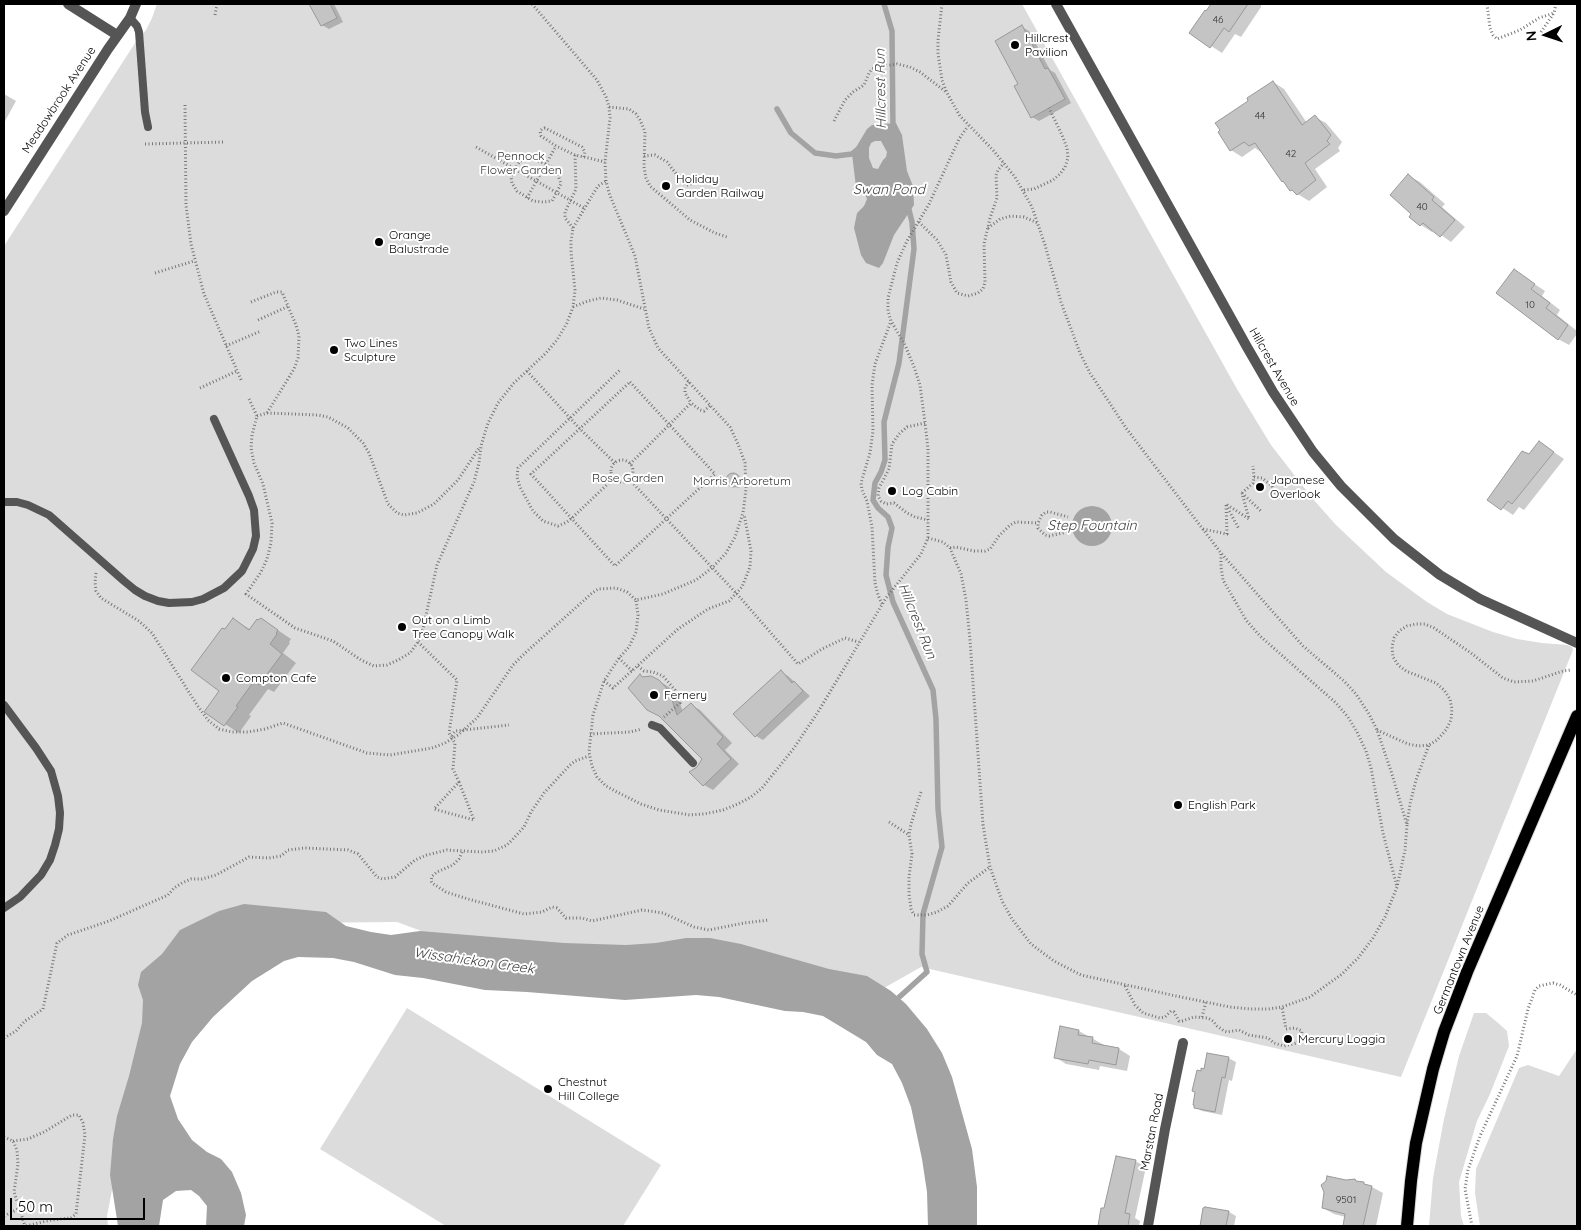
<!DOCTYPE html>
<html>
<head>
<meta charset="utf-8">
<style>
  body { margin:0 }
  #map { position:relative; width:1581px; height:1230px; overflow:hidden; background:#fff; font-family:Quicksand,sans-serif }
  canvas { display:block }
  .frame { position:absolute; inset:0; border:5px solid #000; pointer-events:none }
  .north { position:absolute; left:1521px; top:10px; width:50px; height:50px; -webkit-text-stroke:4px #fff; paint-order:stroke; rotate:266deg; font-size:14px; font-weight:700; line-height:20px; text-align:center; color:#000 }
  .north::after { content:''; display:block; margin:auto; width:18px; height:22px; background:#000; clip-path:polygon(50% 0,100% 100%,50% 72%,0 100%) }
  .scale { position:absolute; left:10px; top:1198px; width:135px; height:22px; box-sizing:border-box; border:2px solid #000; border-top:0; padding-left:6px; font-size:15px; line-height:18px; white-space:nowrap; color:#000; -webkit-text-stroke:4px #fff; paint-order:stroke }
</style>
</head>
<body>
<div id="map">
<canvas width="1581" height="1230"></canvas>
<div class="frame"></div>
<div class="north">N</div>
<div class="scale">50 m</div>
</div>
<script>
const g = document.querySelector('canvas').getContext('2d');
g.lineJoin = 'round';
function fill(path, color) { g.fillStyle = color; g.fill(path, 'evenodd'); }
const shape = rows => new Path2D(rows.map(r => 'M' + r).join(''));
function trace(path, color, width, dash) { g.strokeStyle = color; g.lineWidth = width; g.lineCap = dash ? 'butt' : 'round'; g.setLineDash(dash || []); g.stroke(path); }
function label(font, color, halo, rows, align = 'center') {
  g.font = font + ' Quicksand,sans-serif'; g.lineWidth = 4; g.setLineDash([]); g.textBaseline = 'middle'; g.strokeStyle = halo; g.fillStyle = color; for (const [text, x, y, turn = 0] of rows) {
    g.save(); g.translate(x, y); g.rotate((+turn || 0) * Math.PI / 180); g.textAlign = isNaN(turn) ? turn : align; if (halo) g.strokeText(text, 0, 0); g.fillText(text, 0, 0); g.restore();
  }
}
fill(shape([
  [157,4,1022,4,1237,389,1271,445,1313,499,1336,525,1386,572,1427,602,1447,614,1493,632,1517,639,1542,643,1567,645,1572,647,1573,650,1401,1077,921,967,884,988,519,967,397,922,288,923,125,1122,107,1216,108,1226,4,1226,4,246,137,40,146,30,152,18],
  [407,1008,661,1165,623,1226,446,1226,320,1149],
  [1474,1013,1486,1013,1497,1022,1507,1031,1509,1046,1490,1094,1477,1121,1459,1182,1461,1216,1464,1226,1429,1226,1433,1178,1444,1119,1459,1056],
  [1577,1049,1577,1226,1480,1226,1475,1193,1476,1169,1519,1068,1528,1065,1559,1076]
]), '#dcdcdc');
fill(shape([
  [896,123,902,135,907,171,913,186,914,205,894,235,883,263,879,268,866,263,861,255,854,228,857,213,864,206,867,199,865,194,856,187,852,154,867,129,872,125],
  [875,141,881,141,887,152,886,157,883,160,878,169,873,168,869,158,869,148,871,143],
  '1072 526a20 20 0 1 1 40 0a20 20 0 1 1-40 0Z',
  [244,904,326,912,346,926,371,932,391,935,420,931,564,943,626,945,656,943,686,938,710,938,741,944,829,969,867,976,891,991,906,1004,927,1029,942,1053,952,1077,972,1149,977,1187,977,1226,928,1226,927,1192,922,1159,911,1107,902,1083,892,1064,877,1055,866,1042,823,1016,803,1012,785,1011,719,997,696,995,625,1000,527,992,485,990,423,978,395,975,354,962,333,958,298,957,284,961,252,981,213,1017,192,1042,180,1064,170,1096,178,1119,192,1140,207,1152,221,1159,232,1172,241,1193,246,1215,244,1226,206,1226,207,1206,199,1196,191,1190,176,1191,163,1200,159,1226,118,1226,110,1175,113,1139,117,1116,129,1076,142,1023,143,1000,138,985,141,972,162,954,180,930,219,911]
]), '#a3a3a3');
fill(shape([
  [317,4,334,4,343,22,329,29,322,25,312,6],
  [1211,4,1261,4,1261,7,1241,37,1235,34,1222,53,1191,33],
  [1022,27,1029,31,1050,70,1055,73,1071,103,1039,121,1032,117,1019,85],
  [1273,82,1284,89,1307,123,1315,117,1326,123,1342,142,1338,148,1340,151,1315,169,1327,187,1309,201,1291,190,1261,152,1255,148,1242,157,1231,150,1250,101],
  [4,94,16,101,4,123],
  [1409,176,1420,182,1445,204,1442,207,1465,227,1451,242,1434,230,1432,232,1421,225,1411,217,1413,214],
  [1515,271,1545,291,1542,296,1560,310,1557,315,1577,331,1577,334,1569,345,1558,339],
  [1539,442,1564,459,1524,510,1519,507,1513,515,1489,499,1529,455],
  [733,473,743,479,743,483,739,488,731,486,727,481,727,477],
  [233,619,251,630,261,619,291,639,289,642,290,643,283,653,296,663,274,692,268,689,249,715,251,716,239,733,206,712,221,691,225,631],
  [781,672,788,676,810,696,763,740,756,736],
  [644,678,659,681,669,687,678,698,683,712,691,705,700,710,732,743,725,750,739,764,713,790,704,785,698,768,704,759],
  [1079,1031,1104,1045,1104,1046,1119,1049,1130,1056,1127,1071,1100,1066,1099,1070,1066,1064,1055,1057],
  [1228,1058,1236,1062,1232,1081,1229,1080,1222,1115,1202,1111,1195,1107,1202,1072],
  [1135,1161,1146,1167,1135,1218,1140,1221,1139,1226,1099,1226,1102,1209,1105,1210],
  [1359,1183,1372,1187,1383,1193,1376,1226,1344,1226,1346,1217,1334,1214,1323,1208],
  [1211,1208,1229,1212,1236,1216,1234,1226,1201,1226,1204,1209]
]), '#0003');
trace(shape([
  [884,4,892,31,893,130],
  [777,109,791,133,815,153,836,156,852,154,857,150],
  [896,1003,896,1000,927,972,922,954,923,914,942,847,938,809,936,719,933,690,893,602,886,575,888,547,892,528,888,517,878,508,873,500,875,483,881,472,885,460,884,422,899,363,914,249,912,222,908,206]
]), '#a3a3a3', 5.5);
const building = shape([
  [309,4,330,4,337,18,321,26,309,4],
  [1211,4,1248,4,1229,32,1224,28,1210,48,1189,33,1205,10,1206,11,1211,4],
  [1022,25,1045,69,1048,68,1065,99,1031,118,1014,86,1018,84,995,41,1022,25],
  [1273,81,1302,125,1315,115,1331,135,1327,141,1330,144,1305,163,1316,180,1297,195,1292,190,1290,191,1283,181,1282,182,1255,143,1249,146,1244,142,1230,151,1218,132,1220,130,1215,123,1248,101,1247,98,1273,81],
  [1408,174,1434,197,1432,200,1455,220,1440,237,1423,223,1420,226,1409,217,1411,214,1390,195,1408,174],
  [1514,269,1535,284,1531,289,1550,303,1546,308,1568,325,1558,340,1496,293,1514,269],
  [1539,441,1554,452,1512,504,1508,501,1501,510,1487,500,1522,451,1529,454,1539,441],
  '726 480a7 7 0 1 1 14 0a7 7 0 1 1-14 0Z',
  [233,618,249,630,257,619,258,620,261,618,278,630,276,633,277,634,270,644,282,654,259,685,254,681,236,706,238,707,224,726,204,712,219,691,191,670,222,628,225,629,233,618],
  [781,670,792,683,794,681,803,691,755,737,733,714,781,670],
  [640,674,642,677,651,676,659,680,669,691,677,715,691,703,723,737,717,744,731,759,703,786,689,772,697,767,702,759,659,716,647,710,628,688,640,674],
  [1060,1026,1079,1030,1078,1035,1093,1037,1092,1043,1119,1048,1116,1065,1089,1060,1088,1064,1054,1058,1060,1026],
  [1207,1053,1229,1057,1225,1078,1222,1077,1215,1112,1194,1108,1194,1105,1193,1105,1195,1092,1192,1091,1197,1070,1201,1071,1201,1068,1204,1069,1207,1053],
  [1116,1156,1136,1160,1125,1213,1130,1214,1128,1226,1098,1226,1101,1208,1104,1208,1116,1156],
  [1327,1176,1346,1180,1355,1179,1356,1181,1364,1182,1364,1184,1372,1186,1363,1226,1343,1226,1345,1214,1322,1208,1324,1192,1321,1185,1326,1181,1327,1176],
  [1205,1207,1229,1211,1226,1226,1200,1226,1203,1208,1205,1207]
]);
fill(building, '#c4c4c4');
trace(building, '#999', 1);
const primary = shape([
  [1407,1226,1411,1181,1416,1143,1433,1069,1444,1032,1467,972,1577,716]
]);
trace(primary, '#dbdbdb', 14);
trace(shape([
  [532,4,597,80,606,97,609,107,610,118,605,162,606,181,609,193,635,256,649,328,658,348,730,427,738,444,745,463,746,489,743,513,735,537,726,553,712,568,696,580,663,594,636,600,638,615,636,632,629,647,619,658,604,681,593,715,589,752,592,766,597,777,606,786,617,792,641,804,659,810,690,815,704,814,723,810,738,804,751,797,762,788,794,748,818,712,886,598,921,554,928,538,928,449,925,423,920,385,914,367,905,345,891,321,888,311,888,298,897,263,907,241,929,204,959,139,968,126],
  [1487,4,1490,28,1493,35,1497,39,1520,30,1539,18,1554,13],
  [215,15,217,4],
  [1541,32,1554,13,1556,4],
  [185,105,186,205,191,244,204,294,242,382],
  [609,107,629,109,636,114,640,120,645,132,644,167,646,178,650,186,690,220,715,233,727,237],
  [834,121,845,100,853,92,864,85,869,73,872,69,878,67,897,64,910,67,920,72,946,92],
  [145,144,224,142],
  [476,147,584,208],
  [644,156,655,155,667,162,685,185,689,185,697,180],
  [584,157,585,152,582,147,545,128,542,129,540,131,541,136,556,146,575,155,584,157,589,158,605,162],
  [528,159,536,160,546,164,553,168,558,175,561,184,552,201,543,202,533,201,517,191,512,183,511,177,515,169,520,161,528,159],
  [1024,190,1034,189,1053,180,1060,174,1065,167,1068,158,1067,148,1062,135,1049,108],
  [527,198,556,146],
  [919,222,937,240,946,255,951,282,957,293,968,296,978,293,983,289,985,282,984,244,990,218,997,198,996,175,998,170,1004,163],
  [573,228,565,218,565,212,576,189,575,155],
  [988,228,1000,219,1011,216,1024,217,1038,223],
  [155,273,194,261],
  [251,302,276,292,282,292,296,325,299,336,298,358,294,369,267,413],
  [573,307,588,301,601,298,617,300,644,309],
  [258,320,289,306],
  [226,346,261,331],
  [527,371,580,429,615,463],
  [630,382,715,474,615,566,531,474,630,382],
  [689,382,685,387,685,393,691,403],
  [200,388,237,371],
  [249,399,257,416,252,435,251,448,254,463,263,484,272,523,271,543,267,559,261,572,246,594,295,628,333,641,361,660,374,666,387,665,398,660,410,653,418,642,423,629,437,565,474,482,479,463,481,446,488,423,498,403,514,383,546,353,557,340,567,323,573,307,575,290,571,252,571,241,573,228,593,194,598,186,606,181],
  [257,416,267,413,318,415,328,417,348,428,363,443,369,453,388,504,397,513,404,515,417,513,434,504,458,480,479,448],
  [925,423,907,427,899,434,892,444,889,469,879,488,878,496,881,501,886,504,894,503,907,513,915,517,928,520],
  '611 471a11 11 0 1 1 22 0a11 11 0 1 1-22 0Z',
  [630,464,691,403,700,410,704,411,711,405],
  [1254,477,1262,478,1272,486,1278,499],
  [614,478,572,518,567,522,558,526,543,521,533,511,520,487,517,477,518,468,621,369],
  [629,479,737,594,798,664,822,649,845,638,859,642],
  [1242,493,1253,483,1254,477,1253,466],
  [1242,493,1261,511],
  [1226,505,1239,529],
  [1203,529,1227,534,1226,504,1249,519,1242,493],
  [1067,532,1049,536,1045,535,1038,528,1038,523,1042,515,1046,512,1050,512,1068,517],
  [928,538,943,542,950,548,961,574,966,600,970,640,983,825,990,867,1002,901,1012,919,1031,944,1054,961,1081,975,1176,996,1230,1007,1250,1009,1268,1009,1282,1007,1310,997,1342,974,1358,958,1373,938,1385,917,1397,887,1405,850,1407,825,1391,771,1377,730,1369,714,1356,694,1344,681,1303,646,1221,553,1126,428,1090,373,1080,353,1061,302,1045,245,1032,207,1015,177,993,150,960,116,947,93,942,80,938,54,938,40,942,4],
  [950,548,956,547,974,551,985,551,990,549,999,536,1010,525,1016,522,1038,523],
  [1221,554,1221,567,1223,580,1246,620,1260,636,1336,703,1348,717,1357,732,1366,751,1371,768,1383,833,1397,887],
  [96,573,95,582,96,591,101,598,139,621,152,633,197,705,208,720,219,729,232,732,248,732,265,729,283,723,367,753,390,755,432,748,445,743,458,735,477,718,513,665,524,654,591,594,598,589,616,588,627,592,636,600],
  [882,604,878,595,875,583,872,527,867,501,862,490,861,483,870,453,873,431,872,385,875,364,891,321],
  [418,642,457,680,449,733,451,737],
  [619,658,632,671],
  [638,666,644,671,653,672,663,676,675,690,680,703,664,717],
  [604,681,613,688,678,629,708,609,729,601,742,587,750,567,751,551,744,514],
  [1377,730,1408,744,1418,746,1429,745,1437,740,1446,730,1451,720,1452,709,1450,699,1444,690,1436,683,1406,671,1398,665,1393,657,1392,647,1394,638,1399,631,1407,626,1416,624,1425,624,1434,628,1471,653,1503,678,1514,682,1533,681,1563,671,1571,670],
  [590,734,630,732,642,729],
  [459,782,474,820,434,809,459,782],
  [921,792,911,824,909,835,912,854,909,877,909,894,911,909,914,915,927,915,937,912,948,906,968,883,990,867],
  [889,822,909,835],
  [1407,824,1410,804,1416,780,1429,745],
  [462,852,459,859,453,865,437,872,432,876,431,881,432,883,446,892,468,899,524,914,542,912,552,907,557,908,566,918,582,918,592,921,642,910,663,913,694,927,709,930,744,923,769,920],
  [1125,986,1135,1005,1143,1013,1160,1018,1165,1017,1171,1011,1174,1012,1179,1021,1182,1021,1194,1017,1208,1018,1213,1021,1217,1026,1224,1031,1227,1032,1239,1030,1249,1035,1268,1038,1274,1043,1284,1046,1297,1043,1301,1038,1302,1031,1295,1028,1286,1029,1282,1007],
  [1202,1017,1206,1002],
  [4,1038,16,1031,25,1021,43,1009,57,943,68,935,109,921,168,895,174,888,182,883,191,879,202,879,216,875,249,857,269,858,281,856,288,850,305,848,348,850,358,854,377,877,382,879,395,877,415,860,427,855,447,850,481,852,494,851,507,845,512,840,524,827,531,812,544,793,569,766,575,761,589,756],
  [4,1137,13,1141,17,1150,18,1164,14,1192,25,1226],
  [13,1141,28,1139,44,1132,72,1115,79,1115,83,1123,85,1135,76,1214,71,1218,51,1220,26,1226],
  [4,1216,20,1208],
  [1472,1226,1465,1189,1468,1170,1480,1136,1517,1056,1528,1009,1535,990,1539,986,1553,983,1560,985,1577,995]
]), '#777', 3, [1, 2.5]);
trace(shape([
  [130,18,137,26,139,32,145,112,148,127],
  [4,502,17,502,28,505,49,515,124,581,135,590,145,596,158,601,169,603,192,602,203,599,224,588,242,571,253,549,256,536,254,510,249,496,214,419],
  [4,705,36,748,51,771,58,796,60,813,59,829,55,845,50,860,41,875,20,897,4,908],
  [652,725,660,728,693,763]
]), '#555', 8);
trace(shape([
  [68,4,117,35],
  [1056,4,1247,347,1273,392,1313,452,1341,486,1394,539,1440,575,1480,599,1577,643],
  [4,211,108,49,130,18,136,4],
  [1148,1226,1165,1129,1183,1043]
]), '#555', 10);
trace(primary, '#000', 12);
trace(shape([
  [459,782,453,769,455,743,451,737,455,731,509,725]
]), '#777', 3, [1, 2.5]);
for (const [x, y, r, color] of [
  [1015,45,5,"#000"],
  [666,186,5,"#000"],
  [379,242,5,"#000"],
  [334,350,5,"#000"],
  [1260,487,5,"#000"],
  [892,491,5,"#000"],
  [402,627,5,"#000"],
  [226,678,5,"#000"],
  [654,695,5,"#000"],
  [1178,805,5,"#000"],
  [1288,1039,5,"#000"],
  [548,1089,5,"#000"]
]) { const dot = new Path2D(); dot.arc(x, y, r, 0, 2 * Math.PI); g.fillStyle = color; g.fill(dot); trace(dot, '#fff', 2); }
label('10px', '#313131', null, [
  ["46",1218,20],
  ["44",1260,116],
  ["42",1291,154],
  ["40",1422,207],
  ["10",1530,305],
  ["9501",1346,1200]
]);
label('12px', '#000', '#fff', [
  ["Hillcrest",1025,38],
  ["Pavilion",1025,52],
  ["Holiday",676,179],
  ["Garden Railway",676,193],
  ["Orange",389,235],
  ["Balustrade",389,249],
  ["Two Lines",344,343],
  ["Sculpture",344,357],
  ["Japanese",1270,480],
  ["Overlook",1270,494],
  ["Log Cabin",902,491],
  ["Out on a Limb",412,620],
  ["Tree Canopy Walk",412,634],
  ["Compton Cafe",236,678],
  ["Fernery",664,695],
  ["English Park",1188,805],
  ["Mercury Loggia",1298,1039],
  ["Chestnut",558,1082],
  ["Hill College",558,1096]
], 'left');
label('12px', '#000', '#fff', [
  ["Meadowbrook Avenue",59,100,-57],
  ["Hillcrest Avenue",1274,367,60],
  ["Germantown Avenue",1459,960,-68],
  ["Marstan Road",1152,1132,-79]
]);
label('12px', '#333', '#fff', [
  ["Pennock",521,156],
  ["Flower Garden",521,170],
  ["Rose Garden",628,478],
  ["Morris Arboretum",742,481]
]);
label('italic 14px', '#444', '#fff', [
  ["Hillcrest Run",881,89,-91],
  ["Swan Pond",889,190],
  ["Step Fountain",1092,526],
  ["Hillcrest Run",917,621,68],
  ["Wissahickon Creek",474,961,8]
]);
</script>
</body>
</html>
